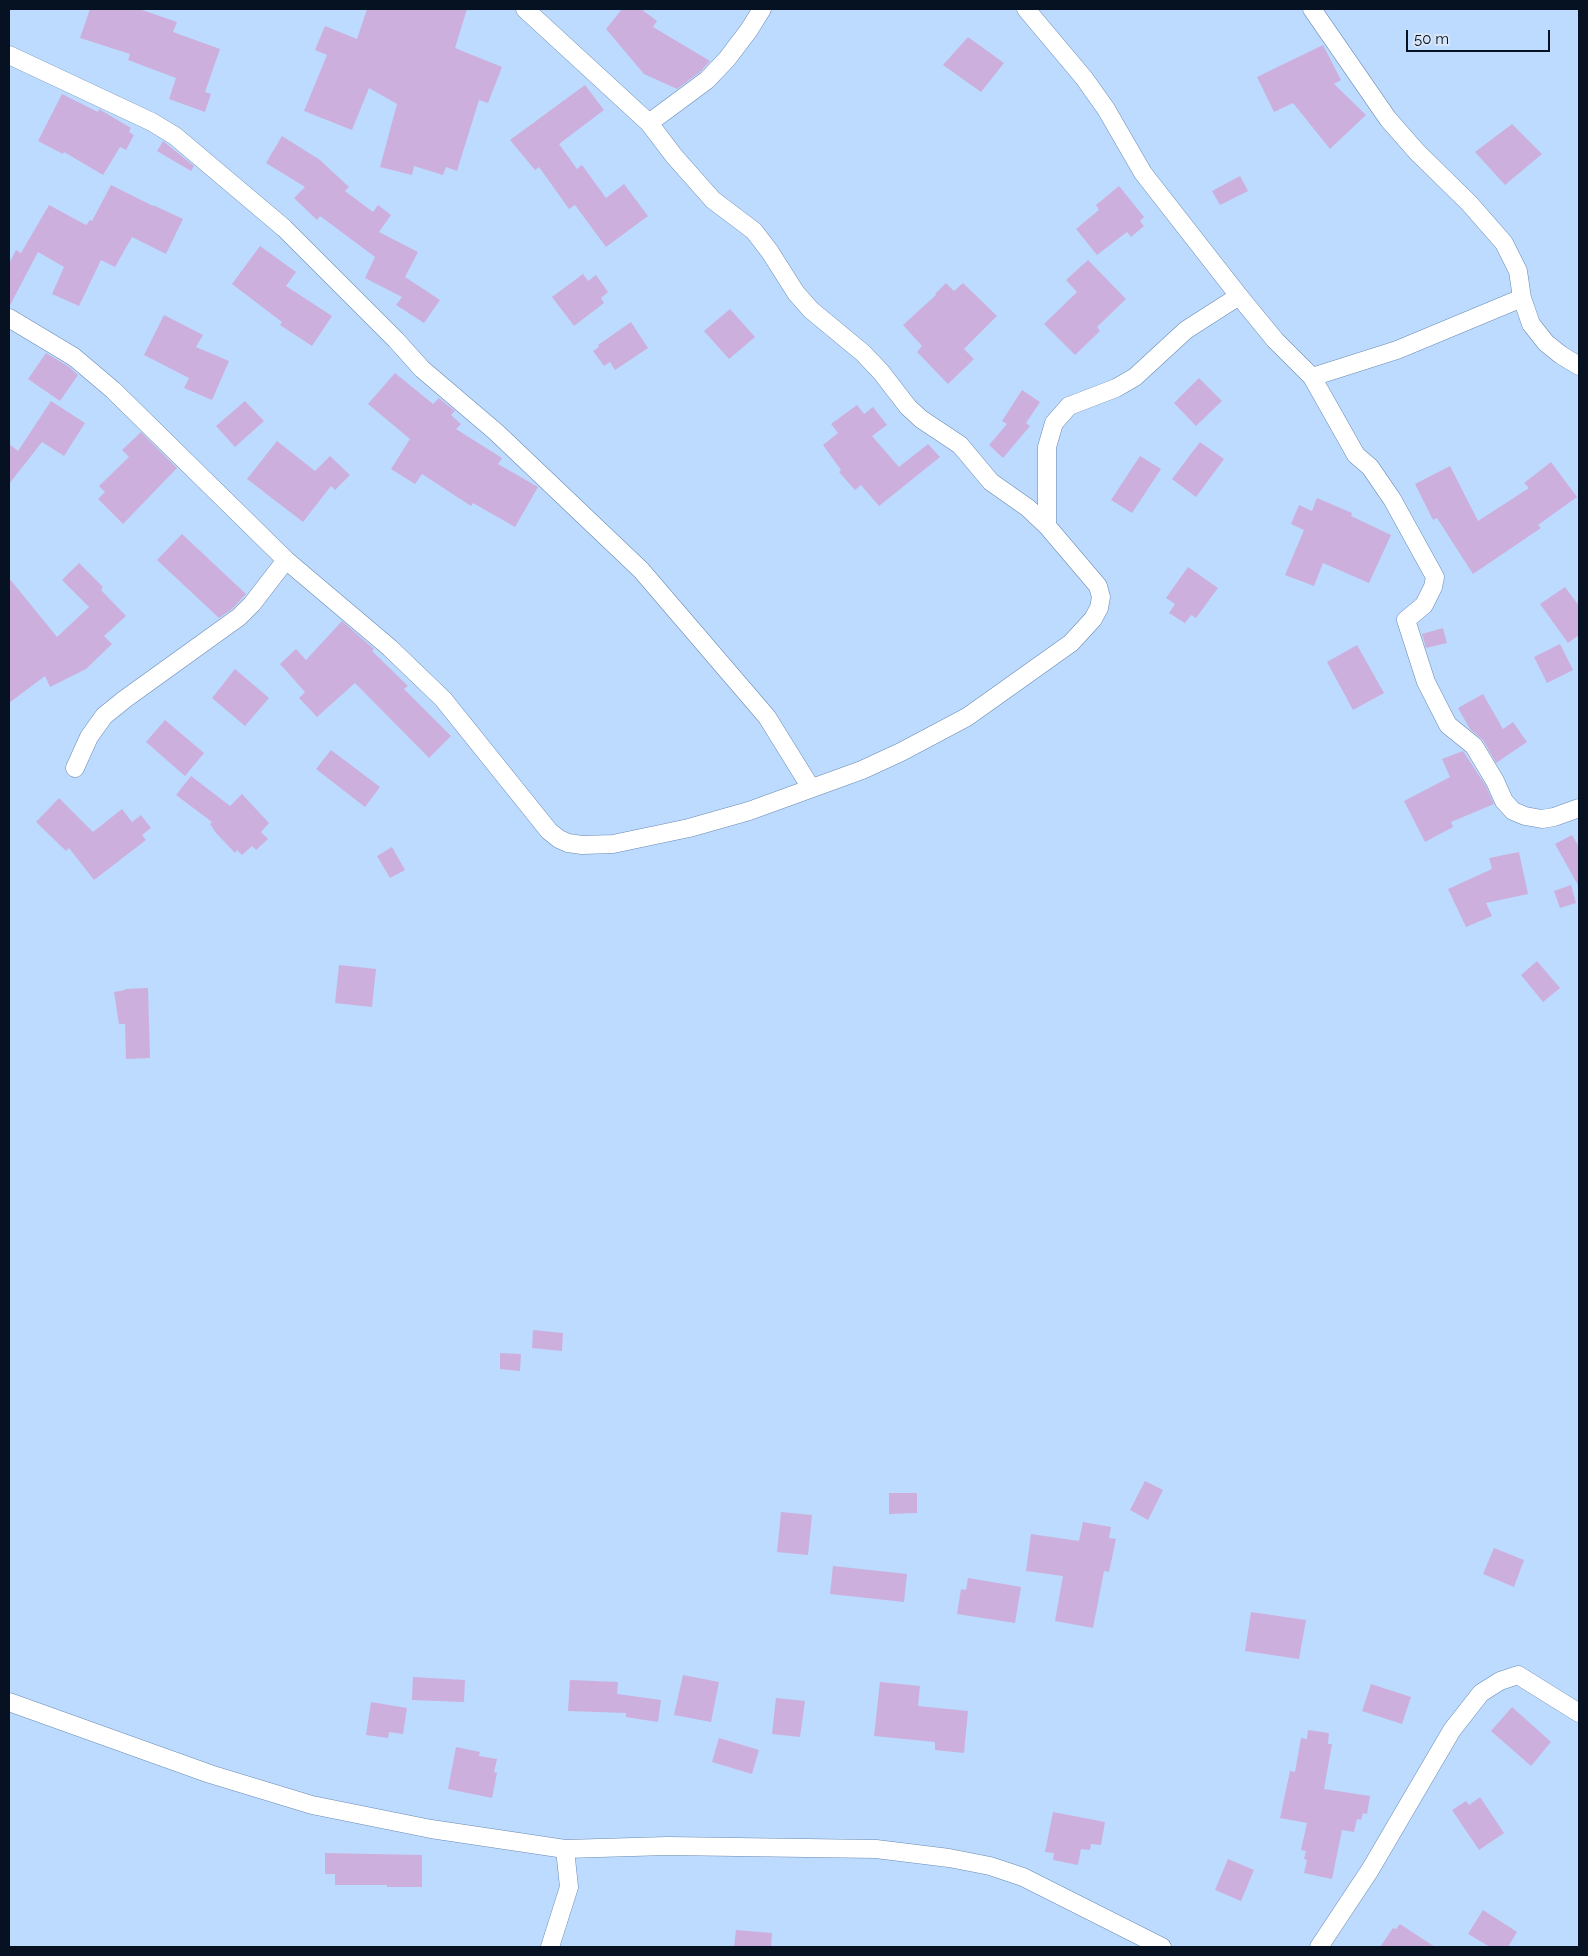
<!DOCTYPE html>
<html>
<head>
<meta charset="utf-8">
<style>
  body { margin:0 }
  #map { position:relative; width:1588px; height:1956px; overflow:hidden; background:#bddbfe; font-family:Raleway,sans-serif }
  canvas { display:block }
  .frame { position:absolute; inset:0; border:10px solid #061221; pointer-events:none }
  .scale { position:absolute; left:1406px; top:30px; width:144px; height:22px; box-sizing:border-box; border:2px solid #061221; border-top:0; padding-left:6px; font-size:15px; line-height:18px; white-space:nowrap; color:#061221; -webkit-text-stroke:4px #d8e6f8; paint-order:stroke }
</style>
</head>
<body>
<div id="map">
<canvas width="1588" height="1956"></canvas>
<div class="frame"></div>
<div class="scale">50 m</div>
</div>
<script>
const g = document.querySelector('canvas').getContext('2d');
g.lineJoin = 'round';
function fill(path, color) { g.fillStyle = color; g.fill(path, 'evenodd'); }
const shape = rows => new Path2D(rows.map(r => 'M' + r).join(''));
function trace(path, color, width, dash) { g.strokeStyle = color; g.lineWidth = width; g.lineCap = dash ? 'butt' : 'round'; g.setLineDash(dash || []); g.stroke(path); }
fill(shape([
  [90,9,139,9,177,22,173,32,220,49,205,92,211,94,205,112,169,99,176,78,128,60,130,54,80,38],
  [367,9,467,9,455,48,502,67,488,103,479,100,457,171,446,167,443,175,414,166,412,175,380,167,397,104,369,88,352,130,304,111,327,55,315,50,325,26,357,39],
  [622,9,641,9,657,21,653,27,710,61,700,72,677,89,644,74,606,29],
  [968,37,1004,63,981,92,943,65],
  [1323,45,1341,80,1334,84,1366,115,1330,149,1293,103,1274,112,1257,77],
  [585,85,604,110,559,144,577,169,582,165,606,198,624,184,648,216,606,247,575,205,569,209,539,167,535,170,510,140],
  [62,94,98,112,99,109,131,128,129,132,134,135,126,150,120,147,103,175,64,152,63,154,38,141],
  [1512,124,1542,154,1505,185,1475,152],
  [282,136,320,160,349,187,345,191,373,212,378,205,391,215,379,232,418,252,405,277,440,300,424,323,396,305,402,297,365,278,375,257,320,216,317,220,294,198,305,187,266,163],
  [163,141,194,166,191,171,157,151],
  [1240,176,1248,191,1220,205,1212,191],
  [111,185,153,206,153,205,183,219,166,254,132,237,115,267,101,260,79,306,52,294,64,267,38,252,9,307,9,264,16,250,21,253,49,205,86,225,90,220,92,221],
  [1119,186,1144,217,1140,221,1144,226,1131,237,1127,232,1097,255,1076,229,1099,210,1096,205],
  [260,246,296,272,286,286,332,316,312,346,280,325,282,322,232,284],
  [1088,260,1126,299,1097,327,1100,331,1075,355,1044,324,1077,292,1066,280],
  [583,274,588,281,596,275,608,292,601,298,604,303,574,326,552,297],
  [946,283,954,291,963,283,997,316,964,349,974,359,948,384,917,352,922,346,903,325,936,295,935,294],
  [730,309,755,337,729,359,704,331],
  [164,315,203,335,196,347,229,361,212,400,184,388,189,378,144,355],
  [631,322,648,348,615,370,610,362,604,366,593,351,599,347,598,345],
  [46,353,68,366,78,375,60,401,28,379],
  [395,373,433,404,439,398,455,411,451,415,461,424,456,429,502,458,498,464,538,487,515,527,473,503,471,506,422,474,415,484,391,469,410,439,368,404],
  [1199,378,1222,401,1196,426,1174,403],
  [1022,390,1040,402,1026,423,1030,426,1003,458,989,445,1007,424,1002,421],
  [51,401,85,423,64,456,42,442,9,484,9,444,18,451],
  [245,401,264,421,235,447,216,426],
  [857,405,864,414,873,407,887,425,872,436,899,467,928,444,940,457,879,506,861,485,855,490,839,472,841,470,823,445,838,433,831,424],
  [141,432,177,468,123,524,98,499,105,492,99,486,129,457,122,450],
  [277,441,315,471,330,456,350,475,335,490,331,486,303,522,247,479],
  [1200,442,1224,459,1196,497,1172,479],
  [1140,456,1161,469,1132,513,1111,500],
  [1551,462,1577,497,1538,525,1541,528,1473,574,1437,518,1433,520,1415,484,1450,466,1478,521,1529,488,1524,483],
  [1317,498,1352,513,1351,516,1391,535,1369,583,1323,563,1314,586,1285,575,1304,530,1291,524,1299,505,1312,511],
  [182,534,246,594,232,609,219,618,157,560],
  [79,563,103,587,101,590,126,616,104,636,112,644,86,669,50,687,45,676,9,703,9,578,57,637,89,607,62,580],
  [1188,567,1218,588,1196,618,1191,615,1185,623,1169,613,1175,604,1166,598],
  [1565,587,1579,606,1579,635,1568,643,1540,604],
  [342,621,374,649,372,651,408,686,404,689,451,736,429,758,355,683,317,717,299,698,305,692,280,664,296,649,306,660],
  [1443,628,1447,643,1426,648,1422,634],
  [1560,644,1573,670,1547,683,1534,657],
  [1357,645,1384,693,1353,710,1327,662],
  [235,669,269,698,245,726,212,698],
  [1483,694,1503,729,1513,722,1527,742,1496,763,1483,740,1470,729,1458,708],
  [165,720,204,753,185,776,146,742],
  [331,750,380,787,365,807,316,769],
  [1463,751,1486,786,1494,804,1451,822,1453,827,1425,842,1404,801,1450,777,1442,759],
  [191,776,230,806,242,794,269,823,261,832,268,839,256,850,252,846,242,855,237,850,235,853,216,833,210,824,212,822,176,795],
  [59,798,93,832,122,809,132,822,141,815,151,828,142,835,146,840,94,880,69,848,66,851,36,822],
  [1572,835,1579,847,1579,887,1555,844],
  [392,847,405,870,390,878,377,856],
  [1519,852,1528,894,1486,903,1492,916,1466,927,1448,889,1492,869,1489,858],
  [1571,885,1576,903,1560,908,1554,891],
  [1537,961,1560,988,1543,1002,1521,975],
  [339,965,376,969,372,1007,335,1003],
  [148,988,150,1058,126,1059,125,1024,119,1024,114,992,125,990,125,989],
  [533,1330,563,1333,562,1351,532,1348],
  [500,1353,521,1354,520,1371,500,1369],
  [1145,1481,1163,1490,1148,1520,1130,1510],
  [889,1493,917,1493,917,1513,889,1514],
  [781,1512,812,1515,808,1555,777,1552],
  [1083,1522,1111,1527,1109,1538,1116,1539,1109,1572,1104,1571,1093,1628,1055,1621,1063,1576,1026,1571,1031,1534,1079,1541],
  [1494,1548,1524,1560,1514,1587,1483,1574],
  [833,1566,907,1574,904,1602,830,1594],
  [968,1578,1021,1587,1015,1623,957,1614,961,1589,966,1590],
  [1251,1612,1306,1620,1299,1659,1245,1651],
  [683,1675,719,1682,711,1722,674,1715],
  [413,1677,465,1680,464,1702,412,1700],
  [570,1680,618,1682,617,1694,661,1700,658,1722,626,1717,626,1713,568,1711],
  [880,1682,920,1686,918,1706,968,1711,964,1753,935,1750,935,1742,874,1736],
  [1371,1684,1411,1697,1402,1724,1362,1711],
  [776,1698,805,1701,800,1737,772,1734],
  [371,1702,407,1708,403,1734,389,1732,388,1738,366,1735],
  [1512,1707,1551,1742,1531,1766,1491,1731],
  [1308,1730,1329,1733,1328,1744,1332,1744,1324,1789,1370,1796,1367,1814,1363,1813,1361,1820,1357,1819,1354,1832,1342,1830,1332,1879,1304,1873,1307,1860,1304,1859,1306,1851,1301,1850,1307,1823,1280,1818,1290,1771,1295,1772,1301,1738,1307,1739],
  [719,1738,759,1750,752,1774,712,1762],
  [456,1747,480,1752,479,1756,497,1759,494,1772,497,1773,492,1798,448,1789],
  [1480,1797,1504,1833,1479,1850,1452,1810,1466,1801,1469,1805],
  [1053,1812,1105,1822,1101,1845,1091,1844,1090,1850,1081,1849,1078,1865,1053,1860,1054,1853,1045,1852],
  [325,1853,422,1855,422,1887,387,1887,387,1885,335,1885,335,1874,325,1874],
  [1228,1859,1254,1870,1241,1901,1215,1890],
  [1483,1910,1517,1932,1508,1947,1490,1947,1468,1934],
  [1400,1924,1435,1947,1380,1947,1393,1928,1396,1929],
  [736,1930,772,1933,771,1947,734,1947]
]), '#cdafde');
const minor = shape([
  [1026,9,1084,78,1106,109,1143,173,1239,296,1275,340,1312,377,1356,455,1370,467,1392,499,1435,577,1433,587,1424,605,1406,620,1426,682,1448,725,1474,746,1495,781,1504,801,1513,811,1525,816,1542,819,1554,817,1579,808],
  [1312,9,1388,119,1417,152,1469,203,1504,243,1518,271,1522,298,1531,324,1546,343,1561,355,1579,366],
  [9,55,152,122,175,136,284,228,396,340,422,369,496,432,641,570,767,717,811,788],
  [649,123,707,80,727,59,749,30,762,9],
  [9,318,74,357,113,390,286,560,390,648,443,699,549,831,559,839,568,843,582,845,613,844,689,828,749,811,862,770,901,752,967,717,1071,643,1093,619,1099,608,1101,597,1098,586,1047,526,1028,508,991,482,960,445,921,419,908,407,881,372,863,353,811,310,796,293,770,252,754,231,713,200,674,156,649,123,525,9],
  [1312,377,1397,350,1522,298],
  [1047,526,1047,447,1054,423,1069,406,1116,388,1135,377,1186,330,1239,296],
  [75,768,89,737,104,716,125,699,239,617,252,604,286,560],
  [9,1702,210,1774,312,1805,431,1829,565,1849,667,1846,876,1849,949,1858,990,1866,1023,1877,1162,1947],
  [550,1947,569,1887,565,1849],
  [1319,1947,1370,1870,1452,1730,1481,1693,1500,1681,1518,1675,1579,1713]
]);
trace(minor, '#688ab3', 19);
trace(minor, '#fff', 18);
</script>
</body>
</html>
